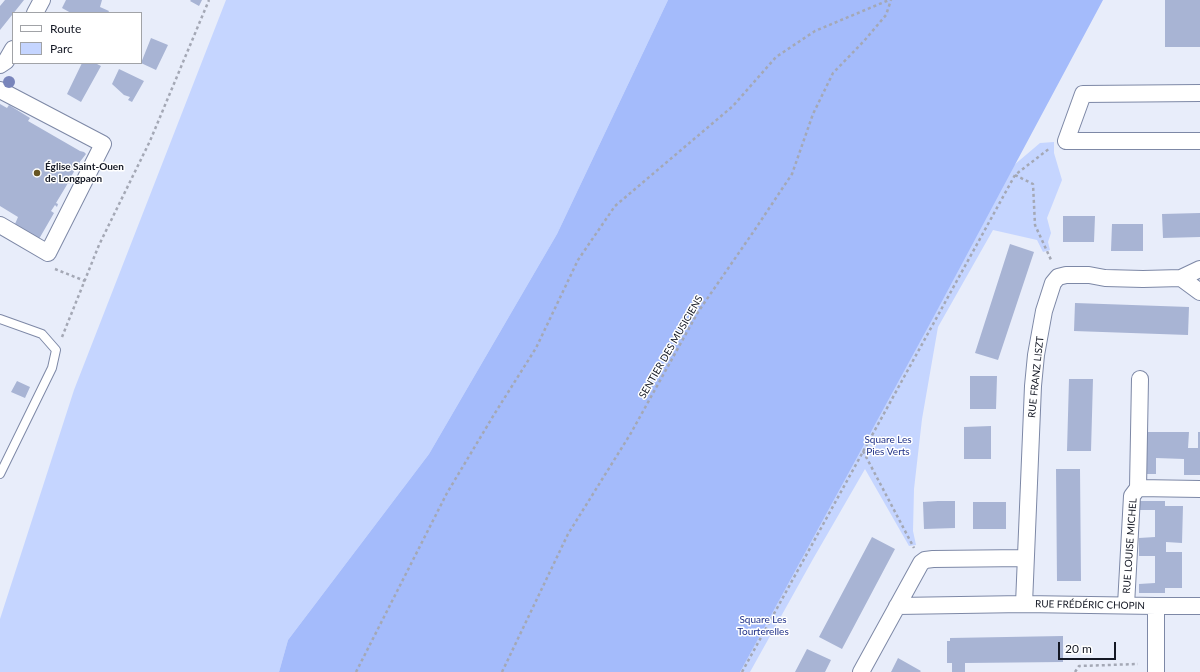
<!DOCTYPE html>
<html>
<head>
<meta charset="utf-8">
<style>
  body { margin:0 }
  #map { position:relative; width:1200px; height:672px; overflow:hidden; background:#e8edfa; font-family:Lato,sans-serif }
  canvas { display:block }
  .legend { position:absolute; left:12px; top:12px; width:130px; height:52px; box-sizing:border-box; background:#fff; border:1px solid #a1a3a7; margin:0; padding:5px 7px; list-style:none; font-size:12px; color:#141824 }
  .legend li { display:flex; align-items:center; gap:8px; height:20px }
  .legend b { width:20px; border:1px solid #a1a3a7 }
  .scale { position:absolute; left:1058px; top:642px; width:58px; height:18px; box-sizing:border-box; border:2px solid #141824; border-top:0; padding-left:5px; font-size:12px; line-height:14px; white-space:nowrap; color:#141824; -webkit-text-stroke:3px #fff; paint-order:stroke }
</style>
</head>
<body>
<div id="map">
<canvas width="1200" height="672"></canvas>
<ul class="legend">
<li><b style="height:5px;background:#fff"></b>Route</li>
<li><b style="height:11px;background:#c5d5ff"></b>Parc</li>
</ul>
<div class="scale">20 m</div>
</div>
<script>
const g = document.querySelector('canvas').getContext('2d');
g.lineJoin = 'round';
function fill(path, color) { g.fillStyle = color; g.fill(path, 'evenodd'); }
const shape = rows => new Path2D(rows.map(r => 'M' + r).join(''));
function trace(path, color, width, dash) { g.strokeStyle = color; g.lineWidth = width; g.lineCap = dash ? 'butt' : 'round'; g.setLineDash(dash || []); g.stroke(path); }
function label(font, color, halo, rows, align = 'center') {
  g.font = font + ' Lato,sans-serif'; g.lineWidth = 3; g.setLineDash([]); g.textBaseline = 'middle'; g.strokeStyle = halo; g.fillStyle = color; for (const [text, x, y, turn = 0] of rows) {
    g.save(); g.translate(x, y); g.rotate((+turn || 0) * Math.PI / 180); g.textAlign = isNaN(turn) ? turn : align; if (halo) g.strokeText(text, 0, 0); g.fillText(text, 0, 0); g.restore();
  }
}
fill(shape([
  [226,0,668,0,557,234,429,454,288,640,279,672,0,672,0,619,74,390],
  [1054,142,1054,153,1062,180,1047,218,1051,233,1048,242,1050,250,1043,252,1037,240,993,230,938,327,922,419,914,489,913,531,916,545,909,546,865,469,813,559,750,672,726,672,1007,171,1040,143]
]), '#c5d5ff');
fill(shape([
  [668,0,1103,0,933,318,740,672,279,672,288,640,429,454,557,234]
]), '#a4bbfb');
fill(shape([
  [5,0,24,0,0,30,0,6],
  [66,0,102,0,100,7,109,11,108,13,71,13,62,8],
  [191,0,202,0,199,6,190,1],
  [1165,0,1200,0,1200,47,1165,47],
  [151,38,168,45,156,70,141,63],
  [82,63,95,63,101,66,81,102,67,94],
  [119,69,144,81,132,102,128,100,130,97,124,95,112,84],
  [0,104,7,108,9,105,30,118,28,121,80,151,84,152,86,154,79,163,82,165,81,167,78,165,69,180,71,182,70,184,68,183,56,203,58,204,57,207,55,205,51,211,54,213,39,239,15,224,18,217,0,206],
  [1200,213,1200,237,1163,238,1162,214],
  [1063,216,1095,216,1094,242,1063,242],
  [1112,224,1143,224,1143,251,1111,251],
  [1010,244,1034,252,998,360,975,353],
  [1075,303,1189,307,1188,335,1074,331],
  [970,376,997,376,996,409,970,409],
  [1069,379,1093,379,1091,451,1067,451],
  [17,381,30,387,25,398,11,392],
  [991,426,991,459,964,459,964,427],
  [1145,432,1189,432,1188,448,1198,448,1198,432,1200,432,1200,475,1184,475,1184,459,1156,458,1156,474,1145,474],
  [1056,469,1080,469,1081,581,1057,581],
  [938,501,955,501,955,528,924,529,923,502],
  [1140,501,1165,501,1165,506,1183,506,1182,543,1166,542,1166,552,1182,552,1182,588,1165,588,1165,593,1139,593,1139,584,1155,583,1155,556,1139,556,1139,538,1155,537,1155,510,1140,510],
  [973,502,1006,502,1006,529,973,529],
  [872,537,895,549,842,649,819,637],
  [1063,636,1063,662,965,663,965,672,952,672,952,663,947,663,947,641,950,641,950,638],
  [807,649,831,660,825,672,795,672],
  [898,658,921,671,920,672,891,672]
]), '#a8b4d4');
const service = shape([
  [0,319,42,334,56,350,52,368,0,474]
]);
const minor = shape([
  [35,13,42,0],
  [0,65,6,61,13,49],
  [0,90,103,144,48,253,0,225],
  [1200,93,1083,94,1066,141,1200,141],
  [1181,278,1200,292],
  [1140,379,1138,488,1200,489],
  [1024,604,1033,386,1036,355,1044,311,1053,283,1058,277,1066,275,1089,275,1105,278,1143,279,1181,278,1200,269],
  [1126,605,1132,496,1138,488],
  [897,606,1024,604,1156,606,1156,672],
  [1156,606,1200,606],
  [861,672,921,563,925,560,933,559,1025,558]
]);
trace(service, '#7d88a6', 10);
trace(minor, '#7d88a6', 18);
trace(shape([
  [1015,175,1033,184,1035,225,1052,262],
  [55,269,85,281],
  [62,337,99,245,150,141,209,0],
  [863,451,914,548],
  [356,672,447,493,495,413,536,348,578,260,615,206,733,106,776,57,815,31,889,0],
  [502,672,568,534,631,433,698,312,756,228,792,174,813,114,833,73,864,41,886,15,891,0],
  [742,672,1015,175,1050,148],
  [1075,672,1079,666,1138,664]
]), '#a4a8b5', 2.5, [3, 3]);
trace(service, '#fff', 8);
trace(minor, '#fff', 16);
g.fillStyle = '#7985bb';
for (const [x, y] of [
  [9,82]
]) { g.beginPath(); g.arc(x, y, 6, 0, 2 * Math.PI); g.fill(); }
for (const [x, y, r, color] of [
  [37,173,4,"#675523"]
]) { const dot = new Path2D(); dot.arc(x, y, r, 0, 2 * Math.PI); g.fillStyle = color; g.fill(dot); trace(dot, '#fff', 1.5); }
label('bold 10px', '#141824', '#fff', [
  ["Église Saint-Ouen",45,167],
  ["de Longpaon",45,179]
], 'left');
label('10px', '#141824', '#fff', [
  ["SENTIER DES MUSICIENS",671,347,-60],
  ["RUE FRANZ LISZT",1036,377,-84],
  ["RUE LOUISE MICHEL",1130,546,-86],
  ["RUE FRÉDÉRIC CHOPIN",1090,605,1]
]);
label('10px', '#1e3088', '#fff', [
  ["Square Les",888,440],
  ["Pies Verts",888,452],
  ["Square Les",763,620],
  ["Tourterelles",763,632]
]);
</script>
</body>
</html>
